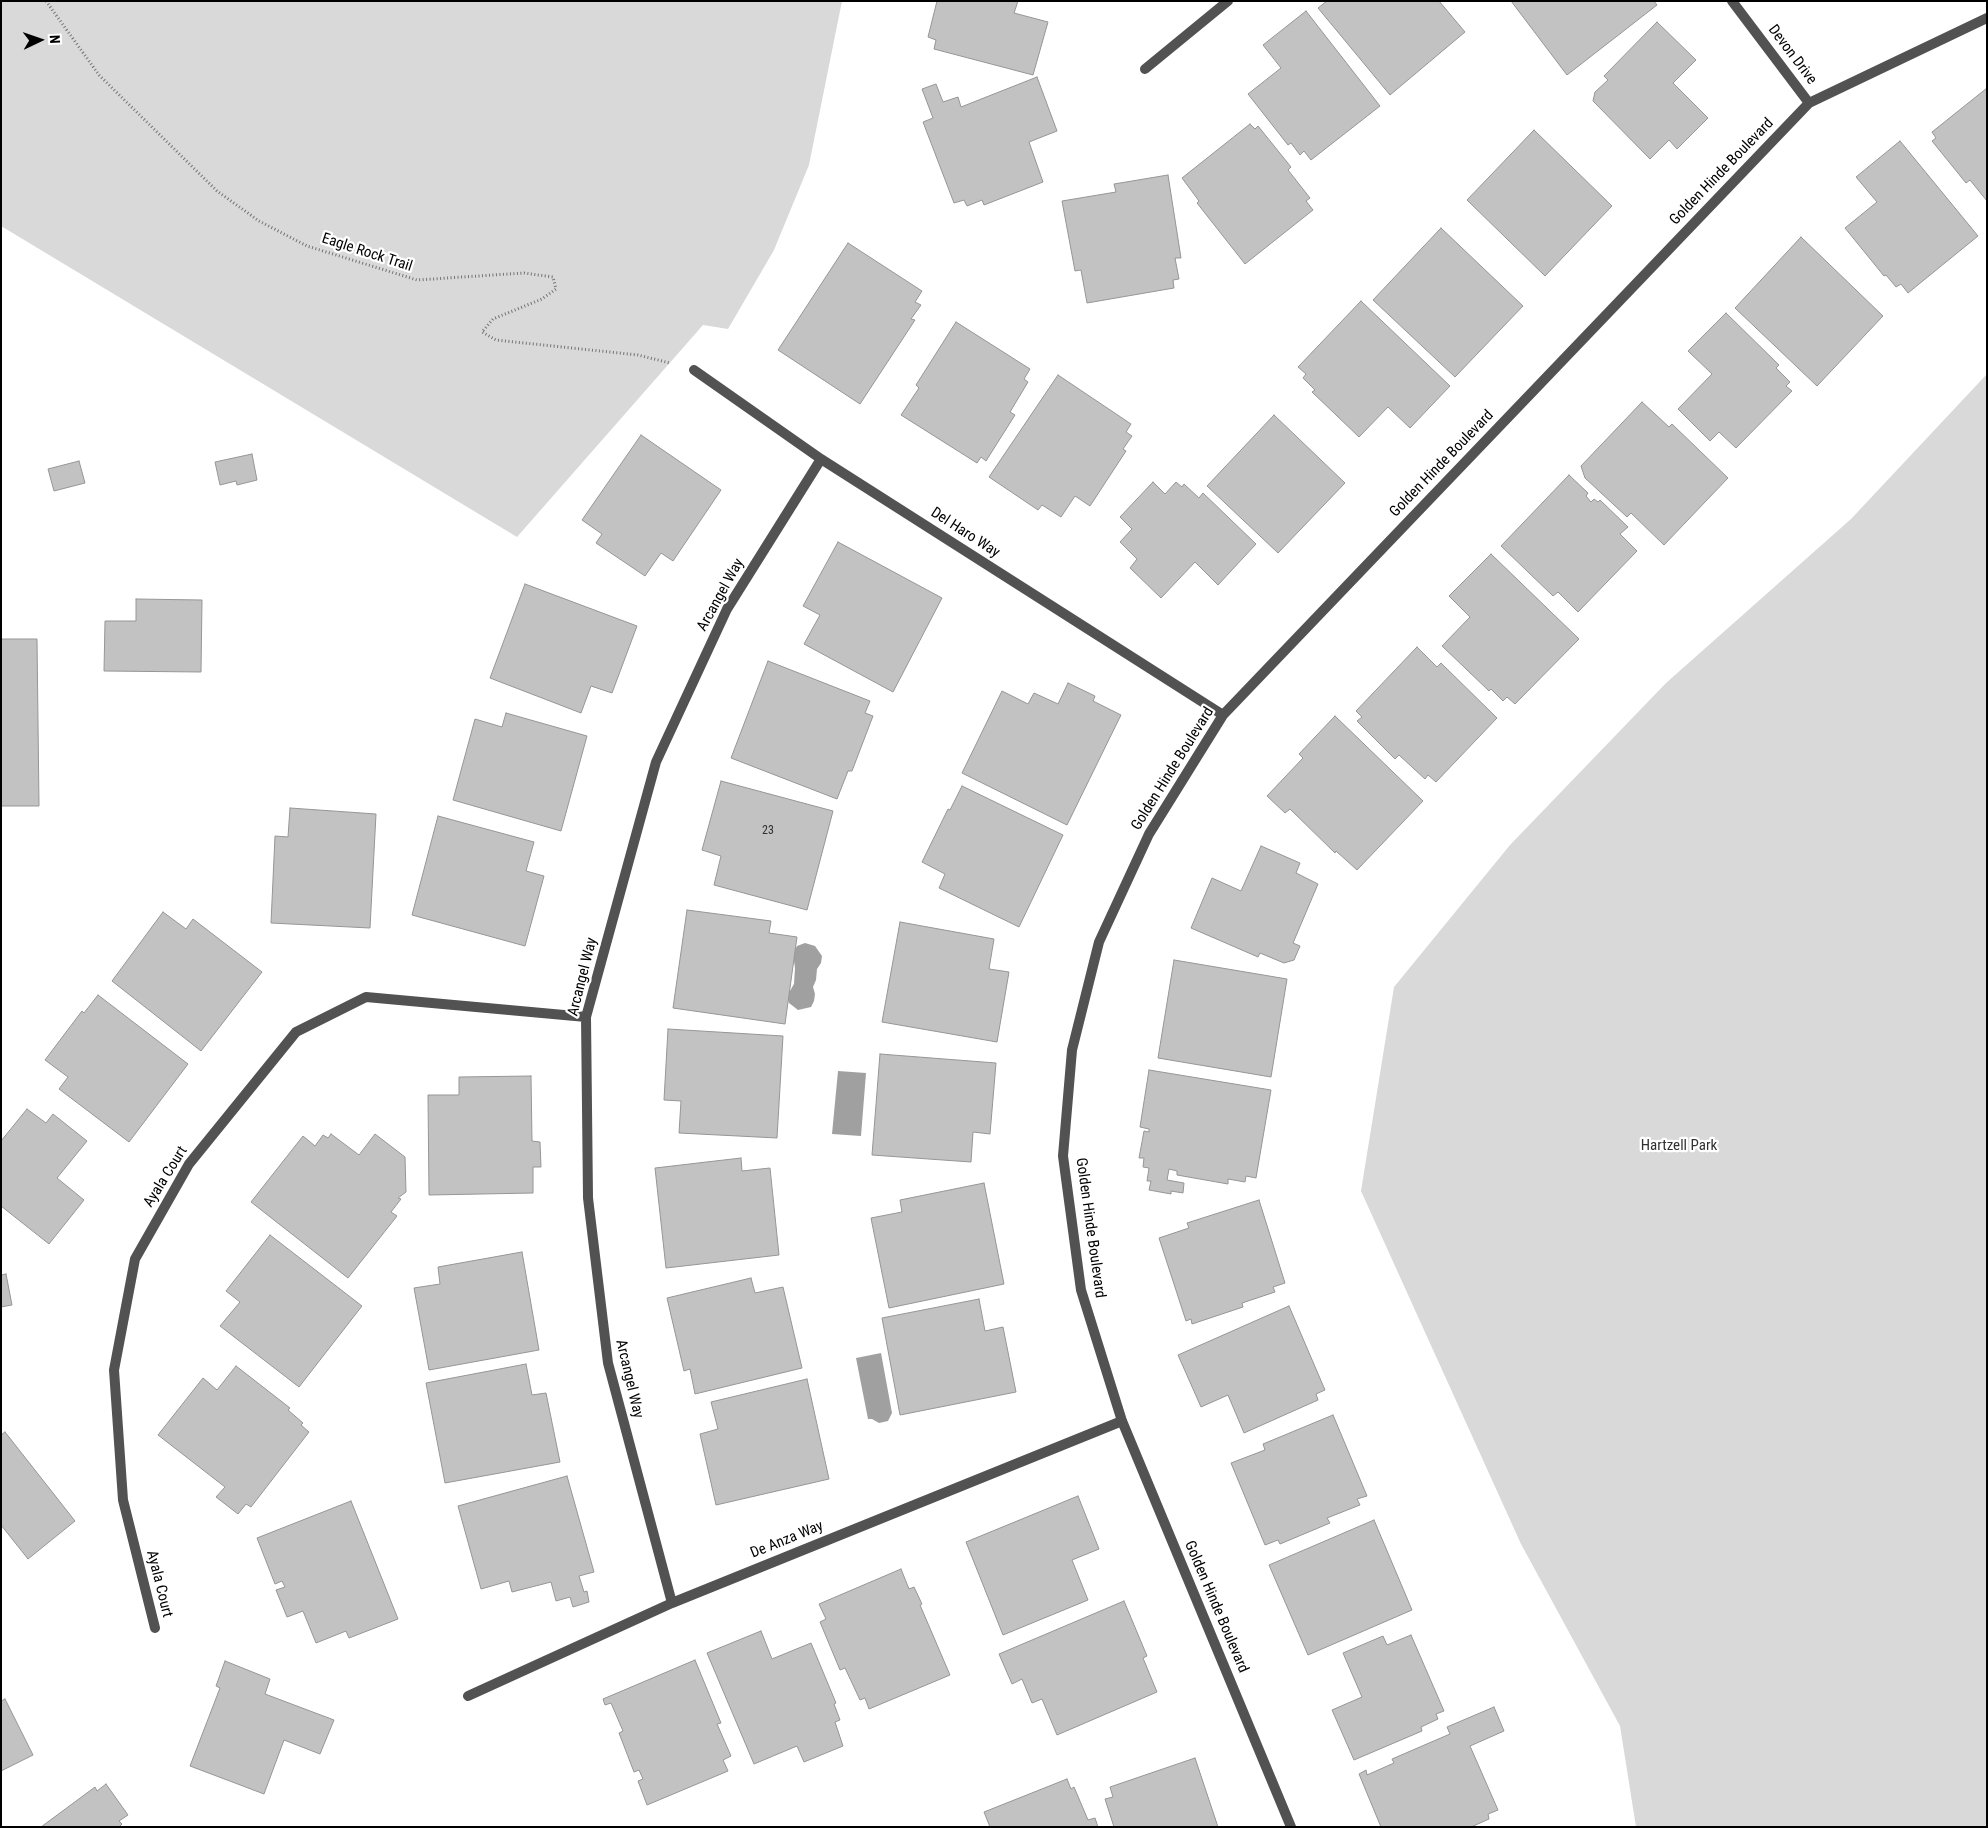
<!DOCTYPE html>
<html>
<head>
<meta charset="utf-8">
<style>
  body { margin:0 }
  #map { position:relative; width:1988px; height:1828px; overflow:hidden; background:#fff; font-family:"Roboto Condensed",sans-serif }
  canvas { display:block }
  .frame { position:absolute; inset:0; border:2px solid #000; pointer-events:none }
  .north { position:absolute; left:15px; top:15px; width:50px; height:50px; -webkit-text-stroke:4px #fff; paint-order:stroke; rotate:87deg; font-size:14px; font-weight:700; line-height:20px; text-align:center; color:#000 }
  .north::after { content:''; display:block; margin:auto; width:18px; height:22px; background:#000; clip-path:polygon(50% 0,100% 100%,50% 72%,0 100%) }
</style>
</head>
<body>
<div id="map">
<canvas width="1988" height="1828"></canvas>
<div class="frame"></div>
<div class="north">N</div>
</div>
<script>
const g = document.querySelector('canvas').getContext('2d');
g.lineJoin = 'round';
function fill(path, color) { g.fillStyle = color; g.fill(path, 'evenodd'); }
const shape = rows => new Path2D(rows.map(r => 'M' + r).join(''));
function trace(path, color, width, dash) { g.strokeStyle = color; g.lineWidth = width; g.lineCap = dash ? 'butt' : 'round'; g.setLineDash(dash || []); g.stroke(path); }
function label(font, color, halo, rows, align = 'center') {
  g.font = font + ' "Roboto Condensed",sans-serif'; g.lineWidth = 4.5; g.setLineDash([]); g.textBaseline = 'middle'; g.strokeStyle = halo; g.fillStyle = color; for (const [text, x, y, turn = 0] of rows) {
    g.save(); g.translate(x, y); g.rotate((+turn || 0) * Math.PI / 180); g.textAlign = isNaN(turn) ? turn : align; if (halo) g.strokeText(text, 0, 0); g.fillText(text, 0, 0); g.restore();
  }
}
fill(shape([
  [1,1,842,1,809,165,774,250,728,329,703,325,517,537,1,226],
  [1987,374,1987,1827,1636,1827,1620,1726,1521,1544,1361,1191,1394,987,1510,845,1666,683,1851,519]
]), '#d9d9d9');
fill(shape([
  [805,943,815,946,822,956,821,963,817,969,816,980,813,987,815,994,814,1001,811,1007,798,1010,789,1003,787,996,794,984,795,968,793,954,797,946],
  [838,1071,866,1073,861,1136,832,1134],
  [881,1353,892,1413,888,1421,879,1423,872,1419,868,1419,856,1358]
]), '#a0a0a0');
const building = shape([
  [937,1,1018,1,1014,13,1048,22,1033,75,934,49,936,40,928,37,937,1],
  [1327,1,1439,1,1465,32,1390,95,1318,8,1327,1],
  [1511,1,1654,1,1657,5,1567,75,1511,1],
  [1306,11,1380,106,1311,160,1304,151,1300,155,1291,143,1288,145,1248,94,1281,68,1263,45,1306,11],
  [1657,22,1696,60,1673,83,1708,118,1677,149,1669,140,1650,159,1593,101,1595,92,1608,80,1604,76,1657,22],
  [1037,77,1057,131,1029,142,1043,182,984,205,982,200,967,206,964,200,954,203,923,122,933,118,922,89,936,84,943,102,958,97,961,107,1037,77],
  [1987,88,1987,201,1970,180,1966,183,1932,141,1936,138,1932,132,1987,88],
  [1250,124,1255,129,1258,126,1291,167,1288,170,1310,198,1306,201,1313,210,1245,264,1197,203,1199,201,1182,178,1250,124],
  [1534,130,1612,206,1545,276,1467,200,1534,130],
  [1900,141,1978,236,1908,293,1901,284,1896,287,1886,275,1884,276,1845,228,1877,202,1856,177,1900,141],
  [1168,175,1181,258,1175,258,1179,279,1173,280,1174,288,1087,303,1081,270,1075,271,1062,201,1116,192,1114,184,1168,175],
  [1441,228,1523,306,1455,377,1373,300,1441,228],
  [1801,237,1883,316,1817,386,1735,308,1801,237],
  [848,243,922,291,915,302,921,305,911,319,915,320,860,404,778,350,848,243],
  [1361,301,1450,386,1410,428,1388,407,1359,437,1312,392,1315,390,1303,378,1306,374,1298,367,1361,301],
  [1726,313,1779,365,1776,368,1790,382,1786,386,1792,391,1736,448,1719,432,1710,441,1678,409,1712,374,1688,351,1726,313],
  [956,322,1030,369,1024,379,1028,382,1010,412,1015,415,986,461,981,457,977,463,901,415,919,388,916,385,956,322],
  [1058,375,1131,424,1126,432,1132,436,1123,449,1126,451,1090,506,1075,496,1061,517,1042,505,1038,510,989,477,1058,375],
  [1642,402,1669,427,1672,424,1728,478,1664,545,1631,513,1627,517,1585,478,1581,466,1642,402],
  [1274,415,1345,483,1278,553,1207,486,1274,415],
  [641,435,721,490,673,561,661,553,645,576,596,543,602,534,582,520,641,435],
  [252,454,257,480,237,485,236,481,220,485,215,462,252,454],
  [79,461,85,483,54,491,48,469,79,461],
  [1569,475,1588,493,1586,496,1591,502,1594,499,1598,502,1600,500,1628,527,1620,534,1637,551,1578,612,1558,592,1553,596,1501,546,1569,475],
  [1153,482,1165,494,1176,482,1182,487,1184,484,1199,498,1203,493,1256,544,1218,585,1195,562,1161,598,1130,568,1137,559,1120,542,1132,529,1120,517,1153,482],
  [838,542,942,598,893,692,804,644,820,615,803,606,838,542],
  [1491,554,1579,639,1515,704,1507,697,1503,701,1491,689,1489,691,1442,646,1470,617,1449,596,1491,554],
  [525,584,637,626,612,693,591,686,581,713,490,678,525,584],
  [136,599,202,600,201,672,104,671,105,621,136,621,136,599],
  [1,639,37,639,39,806,1,806,1,639],
  [1417,647,1437,667,1441,663,1497,718,1436,782,1428,775,1425,779,1399,755,1395,759,1357,721,1362,717,1356,711,1417,647],
  [768,661,870,701,865,713,873,716,852,771,848,771,837,799,731,758,768,661],
  [1068,683,1095,696,1093,701,1121,715,1067,825,962,773,1002,691,1028,704,1034,693,1058,704,1068,683],
  [506,713,587,736,561,831,453,800,475,719,502,727,506,713],
  [1335,716,1423,801,1357,870,1336,851,1335,853,1290,809,1285,813,1267,796,1303,758,1299,754,1335,716],
  [721,781,833,811,807,910,714,885,721,856,702,850,721,781],
  [962,786,1063,835,1019,927,939,888,945,874,922,862,948,809,950,810,962,786],
  [290,808,376,814,370,928,271,923,275,836,288,837,290,808],
  [438,816,534,842,526,871,544,876,525,946,412,915,438,816],
  [1261,846,1300,863,1296,873,1318,884,1293,943,1300,946,1294,960,1284,963,1260,953,1258,957,1191,928,1212,878,1241,891,1261,846],
  [687,910,771,921,769,933,797,937,785,1024,673,1008,687,910],
  [163,912,186,929,193,919,262,972,201,1051,112,981,163,912],
  [900,922,994,939,989,969,1009,972,997,1042,882,1022,900,922],
  [1174,960,1287,979,1271,1077,1158,1058,1174,960],
  [98,995,188,1064,129,1142,59,1089,68,1077,45,1060,82,1011,84,1013,98,995],
  [668,1029,783,1036,777,1138,679,1133,681,1101,664,1100,668,1029],
  [880,1054,996,1063,990,1134,973,1132,971,1162,872,1155,880,1054],
  [1149,1070,1271,1090,1256,1178,1246,1176,1245,1182,1228,1179,1228,1184,1177,1175,1177,1171,1169,1169,1167,1180,1184,1183,1183,1193,1171,1191,1171,1194,1149,1190,1151,1181,1147,1181,1149,1168,1143,1167,1144,1158,1139,1158,1144,1131,1149,1132,1149,1129,1140,1127,1149,1070],
  [531,1076,532,1141,540,1142,541,1167,533,1167,533,1193,429,1195,428,1095,459,1095,459,1077,531,1076],
  [27,1109,46,1123,53,1114,87,1141,57,1178,84,1200,49,1244,1,1206,1,1141,27,1109],
  [331,1134,359,1155,375,1134,405,1157,406,1192,398,1198,401,1199,391,1212,397,1216,348,1278,251,1202,303,1136,315,1146,323,1135,328,1138,331,1134],
  [741,1158,742,1171,770,1168,779,1255,666,1268,655,1168,741,1158],
  [984,1183,1004,1284,889,1308,871,1218,902,1212,900,1200,984,1183],
  [1259,1200,1285,1283,1273,1287,1275,1292,1242,1303,1243,1307,1192,1324,1191,1319,1186,1321,1159,1238,1189,1228,1187,1223,1259,1200],
  [270,1235,362,1306,299,1387,220,1326,240,1302,226,1291,270,1235],
  [522,1252,539,1350,429,1370,414,1288,440,1284,438,1267,522,1252],
  [6,1274,12,1305,1,1307,1,1275,6,1274],
  [751,1278,755,1293,783,1287,802,1368,695,1394,690,1369,684,1371,667,1298,751,1278],
  [979,1299,985,1331,1003,1327,1016,1392,900,1415,882,1318,979,1299],
  [1289,1306,1325,1390,1316,1394,1318,1400,1244,1433,1228,1395,1201,1407,1178,1355,1289,1306],
  [526,1364,532,1395,546,1393,560,1462,445,1483,426,1383,526,1364],
  [236,1366,290,1408,288,1410,303,1423,301,1425,309,1432,251,1507,246,1504,238,1514,216,1497,225,1487,158,1435,203,1378,217,1390,236,1366],
  [807,1379,829,1479,716,1505,700,1434,718,1429,711,1402,807,1379],
  [1333,1415,1367,1496,1357,1499,1360,1505,1327,1518,1330,1523,1280,1544,1278,1540,1265,1545,1231,1463,1265,1450,1263,1444,1333,1415],
  [5,1432,75,1521,28,1559,1,1525,1,1435,5,1432],
  [567,1476,594,1572,579,1576,584,1592,587,1591,589,1602,573,1607,570,1597,556,1601,551,1582,512,1592,509,1581,481,1589,458,1506,567,1476],
  [1078,1496,1099,1549,1072,1560,1088,1600,1003,1635,966,1542,1078,1496],
  [351,1501,398,1619,349,1638,346,1631,316,1643,303,1611,287,1617,276,1590,285,1587,282,1581,275,1584,257,1538,351,1501],
  [1374,1520,1412,1610,1308,1655,1269,1565,1374,1520],
  [901,1569,909,1589,914,1587,922,1604,920,1605,950,1675,869,1709,865,1698,860,1700,845,1668,840,1670,820,1622,826,1619,819,1604,901,1569],
  [1124,1601,1147,1656,1143,1658,1157,1692,1057,1735,1042,1699,1032,1703,1022,1679,1012,1684,999,1654,1124,1601],
  [761,1631,772,1659,811,1643,836,1703,834,1704,840,1720,835,1722,843,1746,804,1762,797,1746,754,1764,707,1653,761,1631],
  [1411,1635,1444,1711,1436,1714,1438,1719,1421,1727,1422,1731,1354,1760,1332,1710,1362,1697,1343,1653,1383,1636,1387,1645,1411,1635],
  [695,1660,721,1723,717,1724,731,1756,723,1760,728,1771,647,1805,638,1781,643,1779,639,1770,634,1772,619,1733,623,1731,611,1703,605,1705,603,1699,695,1660],
  [225,1661,270,1679,265,1694,334,1720,320,1754,284,1740,264,1794,190,1766,220,1688,216,1686,225,1661],
  [5,1699,33,1755,1,1771,1,1701,5,1699],
  [1494,1707,1504,1731,1470,1746,1498,1810,1488,1814,1489,1819,1471,1827,1381,1827,1359,1774,1366,1770,1367,1775,1394,1763,1392,1759,1450,1734,1447,1727,1494,1707],
  [1195,1758,1218,1827,1114,1827,1105,1799,1113,1797,1110,1787,1195,1758],
  [1067,1779,1071,1789,1074,1787,1088,1820,1095,1818,1098,1827,990,1827,984,1812,1067,1779],
  [106,1784,128,1815,119,1821,122,1824,119,1827,41,1827,95,1787,97,1791,106,1784]
]);
fill(building, '#c2c2c2');
trace(building, '#969696', 1);
trace(shape([
  [46,1,99,75,217,191,259,221,307,246,417,280,524,273,553,277,556,289,542,299,493,319,482,332,496,340,638,355,670,363]
]), '#747474', 3, [1, 2.5]);
trace(shape([
  [1732,1,1809,103],
  [1145,69,1228,1],
  [694,370,821,459,1223,715],
  [672,1603,608,1363,588,1198,586,1017,656,762,727,609,821,459],
  [155,1628,123,1500,114,1370,135,1259,189,1164,296,1032,366,997,586,1017],
  [468,1696,672,1603,1122,1421],
  [1291,1827,1122,1421,1081,1290,1063,1156,1072,1050,1099,942,1149,834,1223,715,1809,103,1987,18]
]), '#525252', 10);
label('12px', '#303030', null, [
  ["23",768,831]
]);
label('15px', '#000', '#fff', [
  ["Devon Drive",1792,55,53],
  ["Golden Hinde Boulevard",1722,172,-46],
  ["Eagle Rock Trail",367,253,18],
  ["Golden Hinde Boulevard",1442,464,-46],
  ["Del Haro Way",965,533,33],
  ["Arcangel Way",721,595,-61],
  ["Golden Hinde Boulevard",1173,769,-58],
  ["Arcangel Way",583,977,-76],
  ["Ayala Court",166,1177,-58],
  ["Golden Hinde Boulevard",1090,1228,82],
  ["Arcangel Way",629,1379,77],
  ["De Anza Way",787,1540,-22],
  ["Ayala Court",159,1584,76],
  ["Golden Hinde Boulevard",1216,1607,67]
]);
label('15px', '#303030', '#fff', [
  ["Hartzell Park",1679,1146]
]);
</script>
</body>
</html>
